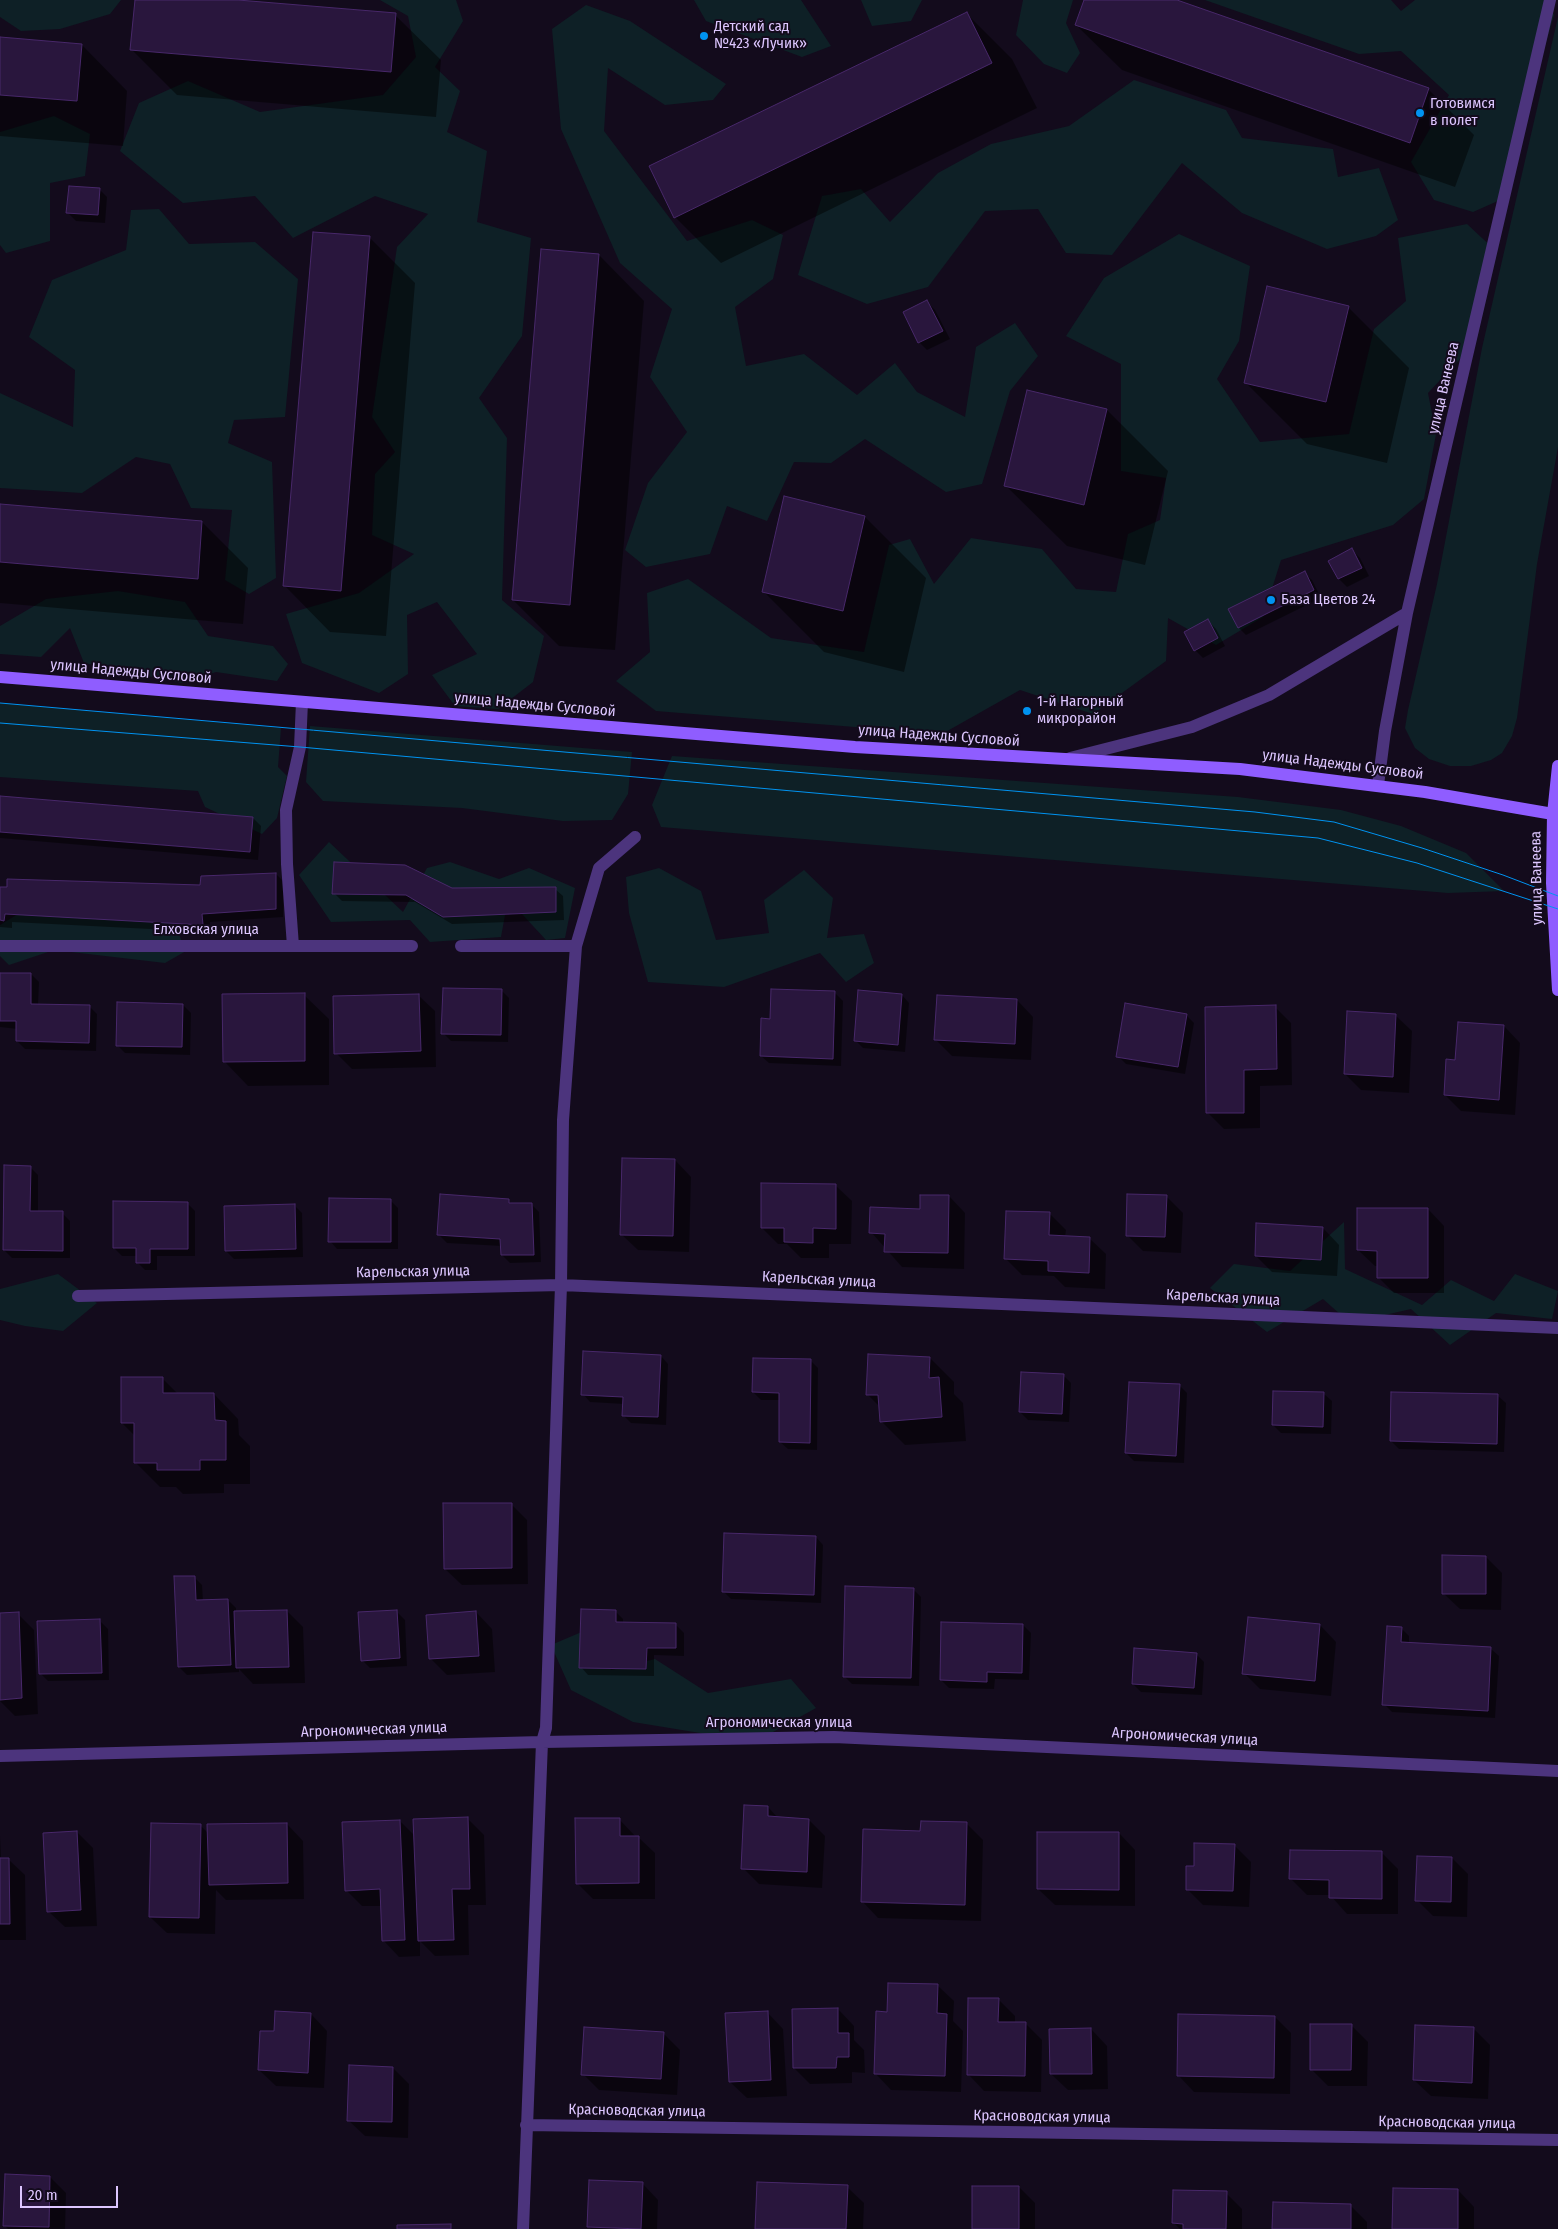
<!DOCTYPE html>
<html>
<head>
<meta charset="utf-8">
<style>
  body { margin:0 }
  #map { position:relative; width:1558px; height:2229px; overflow:hidden; background:#130b1c; font-family:"Fira Sans Condensed",sans-serif }
  canvas { display:block }
  .scale { position:absolute; left:20px; top:2186px; width:98px; height:22px; box-sizing:border-box; border:2px solid #ddc6ff; border-top:0; padding-left:6px; font-size:15px; line-height:18px; white-space:nowrap; color:#ddc6ff; -webkit-text-stroke:4px #130b1c; paint-order:stroke }
</style>
</head>
<body>
<div id="map">
<canvas width="1558" height="2229"></canvas>
<div class="scale">20 m</div>
</div>
<script>
const g = document.querySelector('canvas').getContext('2d');
g.lineJoin = 'round';
function fill(path, color) { g.fillStyle = color; g.fill(path, 'evenodd'); }
const shape = rows => new Path2D(rows.map(r => 'M' + r).join(''));
function trace(path, color, width, dash) { g.strokeStyle = color; g.lineWidth = width; g.lineCap = dash ? 'butt' : 'round'; g.setLineDash(dash || []); g.stroke(path); }
function label(font, color, halo, rows, align = 'center') {
  g.font = font + ' "Fira Sans Condensed",sans-serif'; g.lineWidth = 4; g.setLineDash([]); g.textBaseline = 'middle'; g.strokeStyle = halo; g.fillStyle = color; for (const [text, x, y, turn = 0] of rows) {
    g.save(); g.translate(x, y); g.rotate((+turn || 0) * Math.PI / 180); g.textAlign = isNaN(turn) ? turn : align; if (halo) g.strokeText(text, 0, 0); g.fillText(text, 0, 0); g.restore();
  }
}
fill(shape([
  [0,0,121,0,110,14,60,29,21,31,0,17],
  [380,0,456,0,463,21,435,67,460,91,447,132,487,151,477,222,531,238,522,336,479,398,507,438,502,600,544,636,533,682,498,709,455,706,432,675,477,654,437,602,407,615,408,674,379,693,302,663,286,614,359,593,414,554,372,535,375,474,395,452,372,417,397,247,428,214,375,196,293,238,255,196,183,203,120,151,139,103,188,81,260,112,383,95,416,57,408,16],
  [694,0,801,0,831,46,802,57,706,21],
  [861,0,922,0,911,21,872,26],
  [1023,0,1073,0,1066,23,1080,53,1067,73,1044,64,1016,35],
  [1205,0,1391,0,1401,11,1415,0,1548,0,1554,15,1500,200,1473,212,1434,200,1411,162,1449,95,1401,51,1359,54],
  [586,5,630,21,726,84,713,100,665,105,608,68,604,131,687,241,752,220,783,235,773,279,735,307,746,366,804,354,857,395,895,363,917,392,965,417,976,347,1015,323,1038,356,1010,391,982,484,946,492,865,439,831,463,794,462,767,521,727,506,710,554,646,567,625,550,648,483,687,432,650,377,672,309,620,263,561,129,552,29],
  [1558,17,1558,447,1537,564,1517,718,1512,736,1502,753,1491,760,1471,766,1450,766,1429,759,1415,748,1405,728,1408,710,1437,584,1482,348],
  [1134,80,1226,110,1242,138,1333,149,1338,177,1379,168,1398,220,1376,236,1327,249,1242,213,1182,163,1112,255,1066,253,1038,209,985,211,928,287,867,304,798,275,822,196,861,189,890,222,938,173,991,144,1069,126],
  [54,116,90,134,85,176,50,183,50,241,6,253,0,245,0,132],
  [159,209,189,244,255,242,298,279,285,417,234,420,228,443,272,462,276,578,249,594,225,580,232,510,191,508,170,464,136,457,82,493,0,488,0,393,73,427,75,370,29,337,52,280,126,250,131,210],
  [1467,224,1497,252,1476,342,1428,393,1436,434,1424,499,1393,525,1281,560,1263,617,1216,645,1168,618,1166,661,1093,714,1020,690,942,734,656,711,616,681,650,652,647,593,688,579,771,638,864,652,889,545,910,539,934,584,971,538,1042,549,1076,589,1116,592,1128,534,1160,520,1166,478,1121,471,1121,364,1066,336,1104,278,1179,234,1250,266,1239,341,1217,379,1260,442,1349,434,1374,329,1406,301,1398,238],
  [118,591,185,602,208,636,273,646,288,664,277,681,216,672,182,683,84,663,70,628,41,657,0,654,0,626,46,599],
  [0,703,281,728,278,767,287,776,277,818,262,834,205,807,198,791,0,777],
  [310,726,632,752,628,794,612,820,563,821,462,808,323,801,306,782],
  [672,756,1238,797,1341,810,1401,826,1466,853,1504,891,1448,893,661,827,652,805],
  [329,842,403,912,427,868,450,862,499,879,529,868,575,888,565,938,546,940,508,899,501,937,430,942,410,920,331,922,299,875],
  [659,868,701,891,716,940,769,933,764,900,804,870,833,898,827,938,864,934,874,963,846,982,820,953,724,987,648,982,629,913,626,877],
  [26,909,170,914,186,951,165,963,54,950,9,965,0,956,0,925],
  [1344,1222,1345,1269,1422,1305,1451,1280,1494,1301,1515,1274,1558,1291,1552,1319,1496,1313,1450,1345,1411,1309,1350,1323,1323,1299,1267,1332,1210,1288,1234,1264,1290,1271],
  [58,1274,97,1303,63,1331,25,1326,0,1320,0,1289],
  [591,1628,611,1670,655,1659,708,1693,791,1679,816,1708,755,1742,633,1722,571,1690,551,1645]
]), '#0e2026');
fill(shape([
  [136,0,223,0,395,15,441,60,436,117,177,95,132,50],
  [1085,0,1173,0,1428,89,1474,135,1455,187,1122,70,1076,25],
  [966,13,1012,59,1037,108,721,263,675,217],
  [0,38,82,45,127,91,123,146,0,136],
  [99,189,107,197,105,223,76,221,68,213],
  [370,238,415,283,386,636,330,632,285,586],
  [599,255,644,301,615,650,559,646,513,600],
  [927,302,935,310,950,339,927,350,919,342,905,313],
  [1348,307,1409,368,1387,463,1307,444,1246,383],
  [1107,410,1168,471,1145,565,1067,546,1005,485],
  [0,505,202,522,248,568,243,624,0,603],
  [865,517,926,578,904,672,824,652,763,591],
  [1352,550,1360,558,1369,576,1347,587,1339,579,1330,561],
  [1304,573,1312,580,1321,598,1246,635,1239,628],
  [1208,621,1216,629,1225,646,1203,658,1195,650],
  [0,797,253,818,261,826,258,860,0,838],
  [276,874,284,882,283,917,210,922,210,932,12,922,12,928,0,927,0,888,202,886],
  [452,889,555,889,563,896,564,920,452,924,415,902,342,901,334,893],
  [0,974,31,974,39,982,38,1005,90,1007,97,1014,96,1051,25,1049,17,1041,18,1029,0,1027],
  [501,990,509,998,508,1042,451,1041,443,1033],
  [835,993,843,1001,841,1066,769,1063,761,1056,772,1020],
  [304,995,329,1019,329,1085,248,1086,224,1061],
  [418,995,435,1011,436,1067,352,1069,336,1053],
  [902,995,909,1003,905,1052,863,1048,855,1040],
  [1017,1000,1033,1017,1031,1060,952,1056,936,1040],
  [183,1005,191,1013,190,1055,125,1053,117,1045],
  [1275,1007,1291,1023,1292,1085,1260,1086,1260,1128,1224,1129,1208,1113],
  [1186,1015,1194,1023,1185,1074,1126,1064,1118,1056],
  [1395,1015,1412,1031,1409,1093,1361,1090,1345,1074],
  [1504,1026,1520,1043,1515,1115,1461,1111,1445,1095,1457,1061],
  [675,1160,691,1177,689,1252,638,1250,621,1234],
  [30,1167,38,1175,38,1213,62,1213,70,1221,70,1258,12,1258,4,1250],
  [835,1185,852,1201,851,1244,829,1244,829,1258,801,1258,787,1244,778,1244,762,1228],
  [949,1196,965,1213,964,1269,902,1267,871,1232],
  [1166,1196,1183,1213,1181,1253,1143,1251,1127,1235],
  [390,1200,398,1208,398,1249,337,1249,330,1241],
  [508,1200,513,1205,531,1204,539,1212,541,1262,510,1263,502,1255,502,1246,447,1243,439,1235],
  [187,1203,195,1211,195,1256,157,1256,157,1270,145,1270,137,1262,137,1256,122,1256,114,1248],
  [294,1205,302,1213,303,1257,234,1259,226,1251],
  [1428,1209,1444,1226,1444,1293,1394,1293,1378,1277,1378,1266,1375,1266,1358,1250],
  [1049,1213,1066,1230,1065,1237,1089,1238,1106,1254,1105,1289,1065,1287,1054,1276,1022,1275,1006,1259],
  [1323,1228,1339,1245,1337,1276,1272,1272,1256,1256],
  [661,1356,668,1364,666,1425,631,1423,623,1415,624,1404,590,1402,583,1394],
  [930,1358,954,1382,954,1394,963,1403,966,1441,905,1445,881,1421,880,1407,867,1394],
  [810,1360,818,1368,817,1450,788,1449,780,1442,781,1400,761,1400,753,1392],
  [1063,1375,1071,1383,1069,1422,1028,1420,1020,1412],
  [162,1378,178,1394,214,1394,238,1419,239,1435,250,1446,250,1484,224,1484,224,1493,183,1494,176,1487,160,1487,135,1462,135,1436,122,1423],
  [1179,1385,1187,1393,1184,1463,1134,1461,1126,1453],
  [1324,1394,1332,1401,1331,1434,1281,1433,1273,1425],
  [1498,1396,1506,1403,1504,1452,1399,1449,1391,1441],
  [511,1504,527,1520,528,1584,462,1585,445,1569],
  [816,1537,823,1545,821,1603,731,1599,723,1591],
  [1486,1557,1502,1573,1501,1610,1460,1609,1443,1593],
  [194,1577,202,1585,203,1601,228,1600,236,1608,236,1612,287,1611,303,1627,305,1683,253,1684,239,1669,239,1672,187,1675,179,1667],
  [913,1589,921,1597,919,1686,852,1684,844,1676],
  [615,1611,623,1619,623,1624,676,1625,684,1633,684,1656,654,1655,654,1676,588,1675,581,1667],
  [397,1612,405,1620,407,1666,370,1668,362,1660],
  [476,1612,492,1629,495,1672,447,1675,430,1658],
  [18,1614,34,1630,38,1714,15,1716,0,1701,0,1615],
  [100,1621,108,1629,109,1680,48,1681,40,1673],
  [1023,1625,1031,1633,1029,1680,995,1679,994,1689,949,1688,941,1680],
  [1320,1625,1336,1642,1331,1696,1260,1689,1244,1673],
  [1401,1628,1409,1636,1409,1643,1491,1649,1499,1656,1495,1718,1392,1712,1384,1704],
  [1196,1654,1204,1662,1202,1695,1141,1692,1133,1684],
  [768,1807,778,1818,809,1820,825,1836,822,1888,759,1884,743,1868],
  [467,1818,484,1835,486,1905,468,1905,469,1955,435,1956,420,1941,420,1956,399,1957,383,1940,382,1906,362,1906,346,1890,400,1821,415,1836],
  [619,1819,636,1837,638,1837,655,1853,655,1899,593,1899,577,1883],
  [287,1824,303,1841,304,1899,226,1900,216,1890,215,1934,167,1933,150,1917,200,1825,209,1834],
  [967,1824,983,1840,981,1921,878,1918,862,1901,922,1832],
  [77,1832,93,1848,97,1926,65,1927,48,1911],
  [1119,1833,1135,1850,1135,1906,1055,1905,1038,1889],
  [0,1836,1,1859,8,1859,25,1875,26,1940,0,1940],
  [1234,1845,1251,1862,1249,1907,1203,1905,1187,1889,1195,1867],
  [1382,1853,1398,1869,1398,1914,1347,1914,1330,1895,1307,1895,1291,1879],
  [1452,1858,1468,1874,1467,1917,1433,1916,1417,1900],
  [937,1985,954,2001,953,2021,963,2031,961,2092,891,2090,875,2073,888,2013],
  [998,1999,1015,2016,1015,2023,1025,2023,1042,2040,1041,2092,984,2091,968,2074],
  [838,2009,854,2026,854,2040,864,2050,865,2073,852,2072,852,2083,810,2084,794,2068],
  [767,2012,783,2029,787,2096,747,2098,730,2082],
  [311,2014,327,2031,324,2088,276,2086,259,2070,275,2033],
  [1275,2017,1291,2033,1290,2094,1194,2092,1178,2075],
  [1351,2025,1368,2042,1367,2086,1328,2086,1311,2069],
  [1473,2028,1490,2045,1488,2099,1431,2096,1414,2080],
  [1091,2029,1107,2046,1108,2089,1068,2090,1051,2074],
  [663,2033,680,2050,677,2095,599,2090,583,2074],
  [393,2068,409,2084,408,2138,365,2136,348,2120],
  [50,2177,66,2193,65,2229,8,2229,5,2226],
  [642,2183,658,2200,657,2229,591,2229,588,2226],
  [847,2187,864,2203,863,2229,756,2229],
  [1019,2187,1035,2203,1035,2229,973,2229],
  [1458,2190,1474,2207,1474,2229,1394,2229],
  [1226,2193,1242,2209,1242,2229,1180,2229,1174,2223],
  [1351,2206,1367,2222,1367,2229,1273,2229]
]), '#0007');
const building = shape([
  [135,0,238,0,396,13,391,72,130,50,135,0],
  [1084,0,1177,0,1429,88,1410,143,1075,25,1084,0],
  [967,12,992,63,674,218,649,166,967,12],
  [0,37,82,44,77,101,0,95,0,37],
  [69,186,100,188,98,215,66,213,69,186],
  [313,232,370,236,341,591,283,586,313,232],
  [541,249,599,254,570,605,512,600,541,249],
  [1267,286,1349,306,1326,402,1244,383,1267,286],
  [927,300,943,331,918,343,903,312,927,300],
  [1027,390,1107,409,1084,505,1004,486,1027,390],
  [784,496,865,516,843,611,762,592,784,496],
  [0,504,202,521,198,579,0,562,0,504],
  [1352,548,1362,568,1338,579,1328,561,1352,548],
  [1305,571,1314,590,1238,628,1228,609,1305,571],
  [1208,619,1218,638,1194,651,1184,632,1208,619],
  [0,796,253,817,250,852,0,832,0,796],
  [334,862,405,865,452,888,556,887,556,912,443,917,406,895,332,894,334,862],
  [276,873,276,909,202,914,203,925,5,914,4,921,0,920,0,887,7,887,7,879,200,885,201,876,276,873],
  [0,973,31,973,31,1004,90,1005,89,1043,16,1041,16,1021,0,1021,0,973],
  [443,988,502,989,501,1035,441,1034,443,988],
  [771,989,835,991,833,1059,760,1056,761,1018,770,1019,771,989],
  [858,990,902,994,898,1045,854,1041,858,990],
  [305,993,305,1061,223,1062,222,994,305,993],
  [419,994,421,1051,334,1054,333,996,419,994],
  [937,995,1017,999,1015,1044,934,1040,937,995],
  [117,1002,183,1004,182,1047,116,1046,117,1002],
  [1125,1003,1187,1014,1178,1067,1116,1057,1125,1003],
  [1276,1005,1277,1069,1244,1070,1244,1113,1206,1113,1205,1007,1276,1005],
  [1347,1011,1396,1014,1393,1077,1344,1074,1347,1011],
  [1458,1022,1504,1025,1499,1100,1444,1095,1446,1059,1455,1060,1458,1022],
  [622,1158,675,1159,673,1236,620,1235,622,1158],
  [4,1165,31,1166,30,1211,63,1211,63,1251,3,1250,4,1165],
  [761,1183,836,1184,836,1229,813,1228,813,1243,784,1242,784,1228,761,1228,761,1183],
  [440,1194,509,1199,509,1203,532,1203,534,1255,501,1255,500,1239,437,1235,440,1194],
  [1127,1194,1167,1195,1165,1237,1126,1236,1127,1194],
  [920,1195,949,1195,948,1253,884,1252,885,1234,869,1233,870,1207,920,1209,920,1195],
  [329,1198,391,1199,391,1242,328,1242,329,1198],
  [113,1201,188,1202,188,1249,150,1249,150,1263,136,1263,136,1248,113,1248,113,1201],
  [295,1204,296,1249,225,1251,224,1206,295,1204],
  [1357,1208,1428,1208,1428,1278,1377,1278,1377,1251,1357,1250,1357,1208],
  [1006,1211,1050,1212,1049,1235,1090,1237,1089,1273,1048,1271,1048,1261,1004,1259,1006,1211],
  [1256,1223,1323,1227,1321,1260,1255,1256,1256,1223],
  [583,1351,661,1355,658,1417,622,1416,623,1397,581,1395,583,1351],
  [868,1354,930,1357,929,1378,939,1377,942,1417,880,1422,878,1395,866,1395,868,1354],
  [753,1358,811,1359,810,1443,779,1442,779,1393,752,1392,753,1358],
  [1021,1372,1064,1374,1062,1414,1019,1412,1021,1372],
  [121,1377,163,1377,163,1393,214,1393,215,1420,226,1421,226,1460,200,1460,200,1470,157,1470,157,1463,134,1463,134,1423,121,1423,121,1377],
  [1129,1382,1180,1384,1176,1456,1125,1453,1129,1382],
  [1273,1391,1324,1392,1323,1427,1272,1425,1273,1391],
  [1391,1392,1498,1394,1497,1444,1390,1441,1391,1392],
  [443,1503,512,1503,512,1568,444,1569,443,1503],
  [724,1533,816,1536,814,1595,722,1592,724,1533],
  [1442,1555,1486,1556,1486,1594,1442,1594,1442,1555],
  [174,1576,195,1576,196,1600,228,1599,231,1665,178,1667,174,1576],
  [845,1586,914,1588,911,1678,843,1677,845,1586],
  [581,1609,616,1610,616,1622,676,1623,676,1648,647,1648,646,1669,579,1668,581,1609],
  [287,1610,289,1667,236,1668,234,1611,287,1610],
  [397,1610,400,1658,361,1661,358,1612,397,1610],
  [476,1611,479,1656,429,1659,426,1615,476,1611],
  [19,1612,22,1698,0,1700,0,1613,19,1612],
  [1248,1617,1320,1624,1315,1681,1242,1674,1248,1617],
  [100,1619,102,1673,39,1674,37,1621,100,1619],
  [941,1622,1023,1624,1022,1673,987,1672,987,1682,940,1680,941,1622],
  [1387,1626,1402,1627,1401,1642,1491,1647,1488,1711,1382,1705,1387,1626],
  [1134,1648,1197,1653,1194,1688,1132,1684,1134,1648],
  [744,1805,768,1806,768,1816,809,1819,807,1872,741,1869,744,1805],
  [468,1817,470,1889,452,1889,454,1940,418,1941,413,1819,468,1817],
  [575,1818,620,1818,620,1836,639,1836,639,1883,576,1884,575,1818],
  [400,1820,405,1940,382,1941,380,1889,345,1891,342,1822,400,1820],
  [921,1821,967,1822,965,1905,861,1902,863,1829,920,1831,921,1821],
  [151,1823,201,1824,199,1918,149,1917,151,1823],
  [287,1823,288,1883,209,1885,207,1824,287,1823],
  [77,1831,81,1910,47,1912,43,1833,77,1831],
  [1037,1832,1119,1832,1119,1890,1037,1889,1037,1832],
  [1194,1843,1235,1844,1233,1891,1186,1890,1186,1866,1194,1866,1194,1843],
  [1290,1850,1382,1851,1382,1899,1329,1898,1329,1880,1289,1879,1290,1850],
  [1417,1856,1452,1857,1451,1902,1415,1901,1417,1856],
  [0,1858,9,1858,10,1924,0,1924,0,1858],
  [888,1983,938,1984,937,2013,947,2014,945,2076,874,2074,876,2011,887,2012,888,1983],
  [968,1998,999,1998,998,2022,1026,2022,1025,2076,967,2075,968,1998],
  [838,2008,838,2033,849,2033,849,2057,837,2057,836,2068,793,2068,792,2009,838,2008],
  [275,2011,311,2013,308,2073,258,2070,260,2031,274,2031,275,2011],
  [768,2011,771,2080,729,2082,725,2013,768,2011],
  [1178,2014,1275,2016,1274,2078,1177,2076,1178,2014],
  [1310,2024,1352,2024,1351,2070,1310,2070,1310,2024],
  [1415,2025,1474,2027,1472,2083,1413,2080,1415,2025],
  [584,2027,664,2032,661,2079,581,2075,584,2027],
  [1091,2028,1092,2074,1050,2074,1049,2029,1091,2028],
  [349,2065,393,2067,392,2122,347,2121,349,2065],
  [5,2174,50,2176,49,2227,3,2226,5,2174],
  [589,2180,643,2182,641,2229,587,2227,589,2180],
  [757,2182,848,2185,846,2229,755,2229,757,2182],
  [972,2186,1019,2186,1019,2229,972,2229,972,2186],
  [1393,2188,1458,2189,1458,2229,1392,2229,1393,2188],
  [1173,2190,1227,2191,1226,2229,1183,2229,1183,2224,1172,2223,1173,2190],
  [1273,2202,1351,2204,1351,2229,1272,2229,1273,2202],
  [451,2224,451,2229,397,2229,397,2225,451,2224]
]);
fill(building, '#29163d');
trace(building, '#48286a', 1);
trace(shape([
  [1070,758,1192,727,1269,695,1407,613],
  [1378,785,1385,731,1407,613,1550,0],
  [0,946,412,946],
  [293,946,287,864,286,810,300,747,302,702],
  [461,946,576,946],
  [78,1296,561,1285,1558,1328],
  [0,1756,542,1742,834,1737,1558,1771],
  [526,2125,1558,2140],
  [523,2229,542,1742,546,1728,561,1285,563,1120,576,946,599,868,635,837]
]), '#4c347d', 12);
trace(shape([
  [0,677,855,747,1240,769,1425,792,1553,814],
  [1558,766,1553,814,1552,883,1558,990]
]), '#8f5dff', 12);
trace(shape([
  [0,703,1255,812,1334,822,1422,848,1503,875,1558,896],
  [0,723,300,747,1318,838,1417,863,1558,909]
]), '#0093f1', 1);
for (const [x, y, r, color] of [
  [704,36,5,"#0093f1"],
  [1420,113,5,"#0093f1"],
  [1271,600,5,"#0093f1"],
  [1027,711,5,"#0093f1"]
]) { const dot = new Path2D(); dot.arc(x, y, r, 0, 2 * Math.PI); g.fillStyle = color; g.fill(dot); trace(dot, '#130b1c', 2); }
label('15px', '#ddc6ff', '#130b1c', [
  ["Детский сад",714,27],
  ["№423 «Лучик»",714,44],
  ["Готовимся",1430,104],
  ["в полет",1430,121],
  ["База Цветов 24",1281,600],
  ["1-й Нагорный",1037,702],
  ["микрорайон",1037,719]
], 'left');
label('15px', '#ddc6ff', '#130b1c', [
  ["улица Ванеева",1444,388,-77],
  ["улица Надежды Сусловой",131,672,5],
  ["улица Надежды Сусловой",535,705,5],
  ["улица Надежды Сусловой",939,736,4],
  ["улица Надежды Сусловой",1343,765,7],
  ["улица Ванеева",1537,878,-91],
  ["Елховская улица",206,930],
  ["Карельская улица",413,1272,-1],
  ["Карельская улица",819,1280,3],
  ["Карельская улица",1223,1298,3],
  ["Агрономическая улица",779,1723],
  ["Агрономическая улица",374,1730,-2],
  ["Агрономическая улица",1185,1737,3],
  ["Красноводская улица",637,2111,1],
  ["Красноводская улица",1042,2117,1],
  ["Красноводская улица",1447,2123,1]
]);
</script>
</body>
</html>
